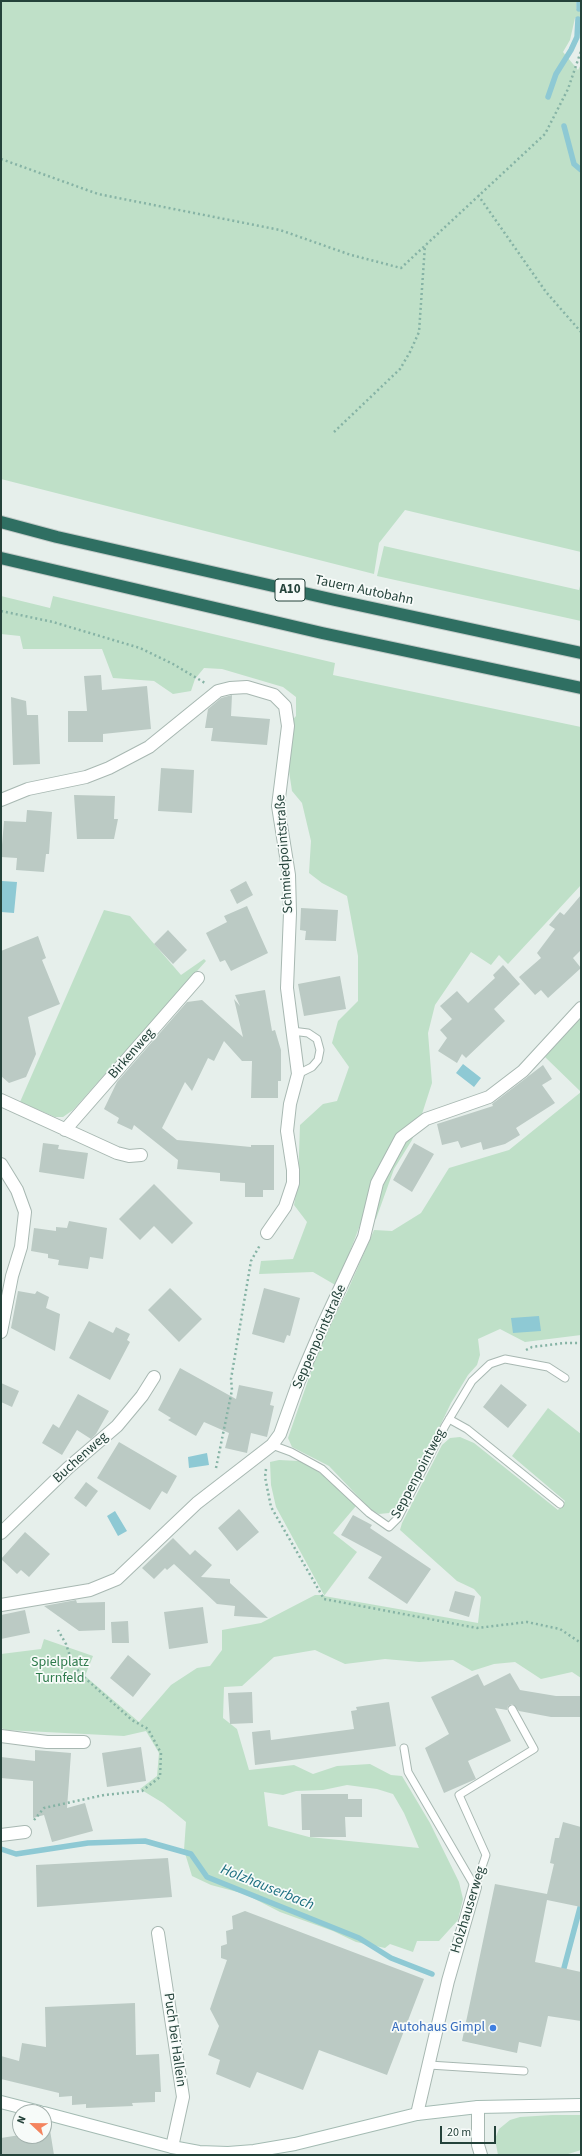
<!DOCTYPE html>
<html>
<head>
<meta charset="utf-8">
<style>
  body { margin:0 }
  #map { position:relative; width:582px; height:2156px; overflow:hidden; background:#e6efeb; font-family:"Source Sans 3",sans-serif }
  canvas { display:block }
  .frame { position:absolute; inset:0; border:2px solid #24423a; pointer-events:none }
  .north { position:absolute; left:12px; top:2104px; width:40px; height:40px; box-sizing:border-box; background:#f7fbf9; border:1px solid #a3b1ad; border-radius:50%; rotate:292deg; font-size:11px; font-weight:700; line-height:16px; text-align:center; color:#24423a }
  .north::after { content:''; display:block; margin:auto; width:14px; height:18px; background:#f4845f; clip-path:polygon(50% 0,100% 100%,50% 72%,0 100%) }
  .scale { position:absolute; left:440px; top:2126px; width:56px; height:18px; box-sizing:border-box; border:2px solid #24423a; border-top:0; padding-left:5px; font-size:12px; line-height:14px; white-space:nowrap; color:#24423a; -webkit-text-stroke:3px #f7fbf9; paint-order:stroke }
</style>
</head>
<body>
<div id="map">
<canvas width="582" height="2156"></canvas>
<div class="frame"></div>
<div class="north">N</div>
<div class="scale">20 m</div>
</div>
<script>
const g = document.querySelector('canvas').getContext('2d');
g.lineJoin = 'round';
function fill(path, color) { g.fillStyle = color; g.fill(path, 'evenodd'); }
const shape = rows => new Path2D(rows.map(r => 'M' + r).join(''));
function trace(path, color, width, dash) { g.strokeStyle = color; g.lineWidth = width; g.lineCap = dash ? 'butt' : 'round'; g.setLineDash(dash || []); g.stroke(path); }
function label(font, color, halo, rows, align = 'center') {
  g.font = font + ' "Source Sans 3",sans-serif'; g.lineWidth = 3.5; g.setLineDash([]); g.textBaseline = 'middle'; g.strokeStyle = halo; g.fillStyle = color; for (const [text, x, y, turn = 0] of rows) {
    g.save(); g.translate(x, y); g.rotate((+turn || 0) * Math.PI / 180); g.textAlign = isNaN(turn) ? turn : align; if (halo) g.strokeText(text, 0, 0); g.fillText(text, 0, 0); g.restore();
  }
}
fill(shape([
  [1,1,576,1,576,9,581,9,581,18,575,18,570,40,563,52,578,70,581,64,581,552,405,510,379,543,374,574,1,479],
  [384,546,579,590,581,582,581,621,377,576],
  [1,596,50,608,53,596,335,663,333,675,581,727,581,885,508,964,499,955,491,965,471,952,435,1005,428,1033,432,1083,422,1114,412,1140,394,1169,376,1219,360,1225,337,1286,313,1272,259,1274,261,1261,293,1259,307,1222,294,1205,298,1183,300,1125,323,1104,337,1101,349,1067,332,1043,338,1021,358,1001,358,956,347,896,322,883,309,873,311,841,302,803,292,791,283,731,296,716,296,697,283,687,222,669,204,668,195,679,191,691,173,694,154,681,113,678,102,649,23,649,20,636,1,634],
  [104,910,130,916,181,975,204,959,206,961,73,1110,63,1117,55,1117,20,1102],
  [581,1017,581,1335,525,1342,500,1329,478,1339,480,1355,477,1365,468,1375,451,1403,415,1478,397,1509,389,1513,379,1514,371,1510,329,1466,292,1447,288,1438,321,1343,347,1292,374,1230,392,1231,421,1213,449,1168,509,1150,581,1092,545,1057],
  [548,1408,581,1434,581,1678,572,1672,541,1679,515,1662,494,1664,472,1671,453,1660,419,1662,385,1659,345,1664,315,1650,274,1657,242,1686,224,1687,223,1718,237,1729,249,1770,294,1765,313,1774,337,1766,370,1764,391,1775,402,1776,430,1823,459,1882,463,1899,458,1920,439,1941,417,1941,413,1952,390,1944,385,1948,356,1942,333,1931,280,1912,245,1894,211,1885,192,1876,184,1850,186,1822,163,1803,140,1789,157,1776,159,1753,146,1731,124,1736,6,1730,1,1728,1,1654,41,1649,44,1639,93,1656,85,1676,139,1722,171,1685,197,1668,210,1666,222,1650,222,1630,261,1623,315,1595,324,1595,276,1507,271,1485,270,1462,279,1460,299,1461,310,1466,331,1481,356,1506,333,1533,357,1552,324,1596,478,1623,481,1597,474,1589,457,1581,400,1530,402,1523,442,1445,450,1438,460,1437,474,1443,558,1510,565,1501,512,1456],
  [347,1785,377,1789,393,1794,404,1813,419,1848,309,1837,268,1826,264,1792,283,1795,296,1791,323,1790],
  [552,2115,581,2115,581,2150,565,2155,498,2155,495,2139,499,2129,510,2120,520,2117]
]), '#bfe0c8');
fill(shape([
  [2,881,17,882,14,913,1,912],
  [463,1064,481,1078,474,1087,456,1073],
  [539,1316,541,1331,513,1333,511,1318],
  [207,1453,209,1465,189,1468,188,1457],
  [115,1511,127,1531,118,1536,107,1516]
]), '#8ec9d4');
trace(shape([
  [579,1,579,9],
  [548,97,556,74,571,50,577,37,578,19],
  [564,126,574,164,581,170],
  [1,1849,16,1854,88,1843,145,1841,191,1854,207,1877,359,1938,391,1958,432,1974],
  [564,1968,581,1904]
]), '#8ec9d4', 5.5);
fill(shape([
  [101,675,102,690,147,686,151,729,103,734,103,742,68,742,68,711,87,711,84,676],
  [232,695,231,716,270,719,267,745,211,741,213,728,205,728,208,709,221,698],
  [11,697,26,701,27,715,38,715,40,764,13,765],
  [161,768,194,770,192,813,158,811],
  [74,795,115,796,114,819,118,819,114,839,77,839],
  [27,810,52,812,49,854,46,854,44,872,16,870,17,858,1,857,4,821,26,822],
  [246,881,253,895,237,904,230,890],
  [581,895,581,950,573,958,581,968,548,998,541,990,535,995,519,977,541,958,537,953,555,929,549,925,560,912,564,915],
  [247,906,268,953,231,971,225,960,220,962,206,933,227,922,224,916],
  [301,908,338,910,336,941,305,940,306,931,300,930],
  [168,930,187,950,173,964,154,944],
  [38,936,46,958,42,960,60,1004,28,1017,36,1054,26,1077,9,1083,1,1076,1,951],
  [503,965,520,984,494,1009,505,1021,466,1058,462,1054,457,1063,438,1051,447,1038,440,1030,452,1019,440,1006,457,991,468,1003,495,978,493,975],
  [340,976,346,1009,304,1016,298,984],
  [265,990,272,1031,275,1030,281,1050,281,1081,278,1081,278,1098,251,1098,252,1061,242,1061,224,1041,214,1061,208,1058,192,1091,185,1082,162,1128,177,1140,251,1147,251,1145,274,1145,274,1190,263,1190,263,1197,245,1197,245,1183,220,1181,220,1173,177,1169,178,1160,134,1125,132,1130,117,1123,119,1118,104,1109,117,1082,187,1002,202,1000,243,1037,234,999,240,1006,235,995],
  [543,1065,552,1079,542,1085,555,1103,516,1128,520,1135,505,1144,483,1150,481,1142,461,1148,458,1141,442,1145,437,1124,493,1106,492,1104],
  [43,1143,59,1145,58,1149,88,1153,84,1179,39,1172],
  [414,1143,434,1154,412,1192,393,1180],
  [154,1184,193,1223,172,1244,154,1226,140,1240,119,1219],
  [69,1221,107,1228,103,1259,90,1257,88,1269,58,1265,59,1260,48,1258,48,1254,31,1251,34,1228,56,1231,56,1227,67,1228],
  [170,1288,202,1319,179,1342,148,1310],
  [264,1288,300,1298,290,1336,287,1335,284,1343,252,1334],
  [18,1291,35,1294,37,1291,49,1297,46,1308,60,1314,55,1351,11,1328],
  [89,1321,113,1333,116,1327,130,1334,127,1340,130,1342,110,1380,69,1358],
  [180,1368,236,1399,239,1385,273,1392,270,1405,274,1406,267,1437,251,1433,247,1453,225,1448,229,1433,204,1422,196,1436,168,1420,171,1418,158,1410],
  [1,1383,19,1391,12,1407,1,1402],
  [501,1384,527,1405,508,1428,483,1407],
  [78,1394,109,1411,96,1434,91,1439,77,1430,62,1455,42,1443,53,1424,59,1428],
  [119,1442,177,1476,167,1494,162,1491,150,1510,97,1478],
  [86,1482,98,1491,86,1507,74,1498],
  [239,1509,259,1532,237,1551,218,1528],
  [353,1515,372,1525,370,1528,431,1569,407,1604,368,1578,382,1557,341,1535],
  [25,1532,50,1554,29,1577,21,1570,17,1574,1,1559],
  [173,1538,190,1555,195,1550,212,1565,201,1577,230,1579,230,1583,268,1618,234,1616,235,1606,217,1604,174,1564,167,1570,165,1568,154,1579,142,1568],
  [455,1591,475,1596,469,1617,449,1611],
  [76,1600,77,1603,105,1602,105,1630,79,1631,44,1606],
  [203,1607,208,1643,169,1649,164,1612],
  [25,1610,30,1633,1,1639,1,1615],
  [128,1621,129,1643,112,1643,111,1622],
  [128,1655,151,1674,133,1697,110,1678],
  [510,1673,520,1690,556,1696,581,1696,581,1717,551,1717,519,1711,512,1704,508,1706,507,1710,495,1708,511,1741,468,1761,476,1779,444,1793,425,1748,449,1734,431,1697,478,1674,484,1686],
  [252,1692,253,1723,230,1724,228,1693],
  [389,1702,396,1746,255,1765,252,1732,270,1730,271,1740,354,1729,351,1711,357,1710,356,1707],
  [141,1747,146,1781,107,1787,102,1753],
  [35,1750,71,1753,67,1808,85,1803,93,1831,52,1842,44,1815,33,1818,33,1781,1,1778,1,1757,35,1761],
  [301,1794,348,1794,348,1799,362,1799,362,1817,345,1817,346,1837,310,1837,310,1830,302,1830],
  [563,1822,581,1827,581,1907,547,1900,535,1962,581,1972,581,2021,548,2016,541,2047,519,2042,517,2053,462,2041,495,1884,547,1894,554,1864,550,1863,555,1838,559,1838],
  [168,1858,172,1897,37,1907,36,1865],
  [245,1911,424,1979,387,2075,319,2050,303,2090,257,2072,250,2088,216,2074,220,2060,208,2055,219,2026,210,2009,227,1960,221,1958,221,1946,227,1944,226,1931,233,1929,232,1916],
  [135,2003,136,2055,159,2054,161,2092,155,2092,155,2102,132,2103,133,2106,86,2108,86,2104,72,2105,72,2096,59,2097,59,2093,1,2079,1,2056,19,2061,22,2043,46,2047,45,2007],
  [50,2130,54,2155,1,2155,1,2138,20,2135,44,2136,44,2131]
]), '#bbcac4');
const service = shape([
  [292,1031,308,1033,317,1039,320,1050,318,1060,312,1067,298,1074],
  [449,1419,467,1429,560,1504],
  [272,1445,291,1452,322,1469,369,1513,389,1527,398,1518,445,1426,472,1381,490,1364,505,1359,548,1367,565,1378],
  [404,1748,408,1772,475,1887],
  [475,1887,486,1855,459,1795,534,1749,512,1709],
  [429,2065,524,2071]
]);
const minor = shape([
  [1,800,28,789,86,777,109,768,149,747,218,691,230,688,247,687,274,695,285,706,288,726,278,806,289,875,290,913,287,988,298,1074,290,1104,287,1131,293,1170,293,1183,285,1207,267,1233],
  [1,1100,117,1153,129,1156,141,1155],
  [65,1130,198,978],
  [1,1164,17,1190,25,1212,21,1247,12,1276,1,1332],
  [1,1533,68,1468,117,1426,142,1396,154,1377],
  [1,1605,90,1590,117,1579,197,1503,272,1445,280,1434,299,1381,323,1325,364,1237,377,1183,401,1138,426,1119,489,1097,523,1071,581,1008],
  [1,1736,47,1742,84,1742],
  [1,1835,25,1832],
  [158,1933,183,2097,172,2147],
  [478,2107,478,2145,481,2155],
  [417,2114,448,1981,475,1887]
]);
const secondary = shape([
  [1,2102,40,2112],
  [44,2113,172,2147,199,2152,228,2153,254,2151,295,2144,417,2114,478,2107,581,2105]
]);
const motorway = shape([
  [1,522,57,537,335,600,581,653],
  [1,558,322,633,581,688]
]);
trace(service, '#a8b8b2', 9);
trace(minor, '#a8b8b2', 14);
trace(secondary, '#a4bbb3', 14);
trace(motorway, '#c2cac8', 14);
trace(shape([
  [1,159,98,194,280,230,351,255,401,268,545,134,568,89,581,51],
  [478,195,546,292,581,332],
  [334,432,400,369,410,352,419,332,425,245],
  [1,611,53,622,140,648,173,664,205,683],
  [526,1350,532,1347,565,1343,581,1343],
  [216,1468,232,1390,231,1379,251,1261,260,1245],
  [266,1469,265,1477,271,1507,324,1599,477,1628,527,1622,560,1629,581,1643],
  [34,1820,44,1808,104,1795,142,1791,160,1777,161,1753,148,1729,132,1720,85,1678,73,1665,66,1644,58,1630]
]), '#86b3a5', 2.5, [2, 3]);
trace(service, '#fff', 7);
trace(minor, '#fff', 12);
trace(secondary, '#fff', 12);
trace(motorway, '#2f6f62', 12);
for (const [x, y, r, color] of [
  [493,2028,4,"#3f7fe0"]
]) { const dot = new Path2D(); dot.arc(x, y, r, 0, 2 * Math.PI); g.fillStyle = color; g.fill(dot); trace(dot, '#f7fbf9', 1.5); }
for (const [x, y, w] of [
  [290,590,30]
]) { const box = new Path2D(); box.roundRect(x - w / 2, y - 11, w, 22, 3); g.fillStyle = '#f7fbf9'; g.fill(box); trace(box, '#24423a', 1); }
label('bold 13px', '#24423a', null, [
  ["A10",290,590]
]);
label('14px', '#24423a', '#f7fbf9', [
  ["Tauern Autobahn",364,591,12],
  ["Schmiedpointstraße",285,854,-94],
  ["Birkenweg",132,1054,-49],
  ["Seppenpointstraße",320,1337,-66],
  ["Buchenweg",81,1458,-42],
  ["Seppenpointweg",419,1474,-62],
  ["Holzhauserweg",469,1910,-73],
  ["Puch bei Hallein",174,2040,82]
]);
label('14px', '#2d7a4b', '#f7fbf9', [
  ["Spielplatz",60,1663],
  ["Turnfeld",60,1679]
]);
label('14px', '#366cbe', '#f7fbf9', [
  ["Autohaus Gimpl",485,2028]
], 'right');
label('italic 15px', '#1c6f80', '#f7fbf9', [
  ["Holzhauserbach",267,1888,22]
]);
</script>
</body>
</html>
